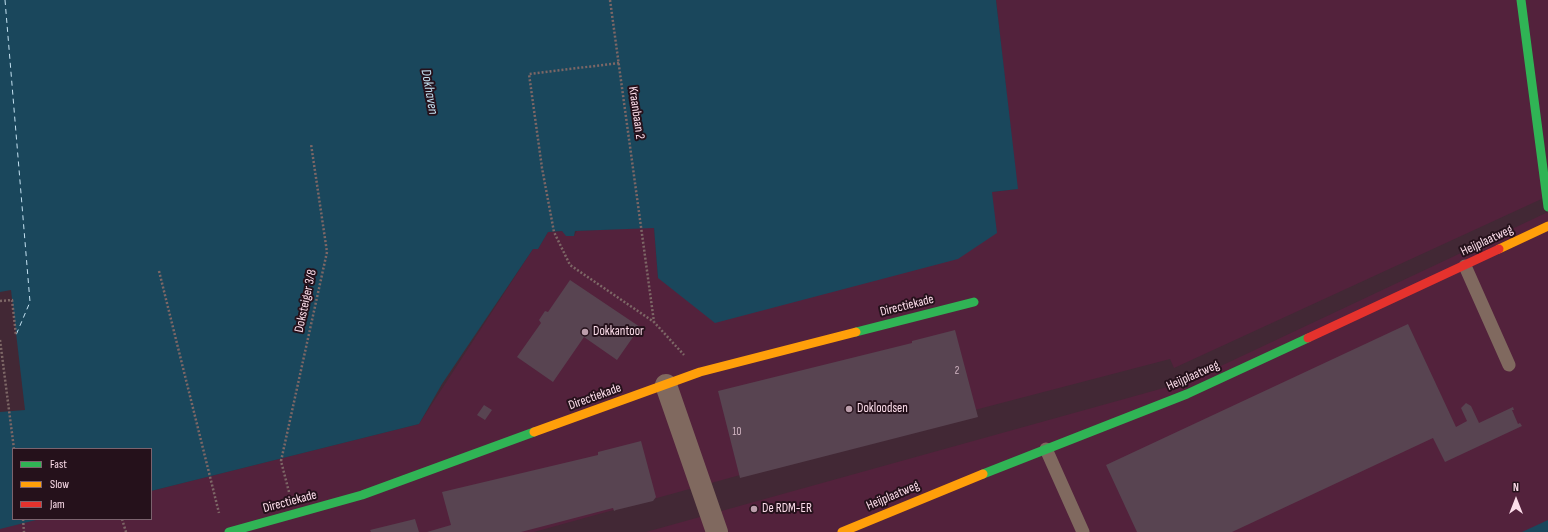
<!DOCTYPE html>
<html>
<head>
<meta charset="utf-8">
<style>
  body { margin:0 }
  #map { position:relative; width:1548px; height:532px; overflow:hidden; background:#422835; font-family:"Sofia Sans Condensed",sans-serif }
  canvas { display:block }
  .legend { position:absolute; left:12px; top:448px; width:140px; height:72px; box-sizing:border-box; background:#25111b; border:1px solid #7b636e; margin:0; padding:5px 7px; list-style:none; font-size:12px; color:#fcddea }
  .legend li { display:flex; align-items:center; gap:8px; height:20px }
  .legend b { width:20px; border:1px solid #7b636e }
  .north { position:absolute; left:1496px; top:480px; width:40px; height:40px; -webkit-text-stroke:3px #25111b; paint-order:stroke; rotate:0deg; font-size:11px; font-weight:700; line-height:16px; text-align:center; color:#fcddea }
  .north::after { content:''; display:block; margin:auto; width:14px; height:18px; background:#fcddea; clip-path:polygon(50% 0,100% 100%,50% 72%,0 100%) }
</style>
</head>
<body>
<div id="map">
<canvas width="1548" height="532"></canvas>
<ul class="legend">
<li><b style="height:5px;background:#30b455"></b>Fast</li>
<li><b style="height:5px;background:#ff9f0a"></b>Slow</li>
<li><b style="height:5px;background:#e5322d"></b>Jam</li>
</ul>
<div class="north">N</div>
</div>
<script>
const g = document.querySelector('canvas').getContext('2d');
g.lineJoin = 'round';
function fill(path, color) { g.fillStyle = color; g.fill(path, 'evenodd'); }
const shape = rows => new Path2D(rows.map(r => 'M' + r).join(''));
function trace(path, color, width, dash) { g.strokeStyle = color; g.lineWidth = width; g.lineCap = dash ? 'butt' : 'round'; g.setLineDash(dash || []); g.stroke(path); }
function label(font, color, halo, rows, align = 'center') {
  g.font = font + ' "Sofia Sans Condensed",sans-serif'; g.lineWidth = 4; g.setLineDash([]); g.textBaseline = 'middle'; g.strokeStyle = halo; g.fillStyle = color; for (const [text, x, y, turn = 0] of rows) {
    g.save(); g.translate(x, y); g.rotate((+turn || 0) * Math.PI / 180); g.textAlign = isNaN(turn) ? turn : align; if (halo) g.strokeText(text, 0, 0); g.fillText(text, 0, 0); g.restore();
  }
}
fill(shape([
  [996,0,1548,0,1548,196,1174,368,1170,359,986,407,534,532,0,532,0,528,36,519,151,519,151,491,419,424,533,249,538,249,548,232,562,231,574,236,577,231,654,227,658,278,992,192,1017,189],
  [1548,212,1548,532,646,532,1189,381]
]), '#53223c');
fill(shape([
  [0,0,996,0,1018,189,992,192,997,233,958,259,715,323,658,278,654,228,575,231,574,236,566,236,562,231,548,232,538,249,533,249,442,384,419,424,151,491,151,449,13,449,13,519,40,519,0,529],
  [1548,520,1548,532,1522,532]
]), '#1a475c');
fill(shape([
  [11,290,25,410,0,412,0,292]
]), '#422835');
trace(shape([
  [5,0,30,302,16,335]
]), '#c4e2f2', 1, [5, 4]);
fill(shape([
  [570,280,640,327,617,360,584,337,553,382,517,357,541,323,539,320,545,311,548,312],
  [1408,324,1456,427,1467,421,1461,408,1466,403,1471,406,1479,423,1513,407,1514,410,1512,410,1518,424,1520,423,1522,426,1445,462,1433,438,1232,532,1137,532,1106,465],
  [955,330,978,417,740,478,718,391,912,343,912,341],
  [484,405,492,410,485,420,477,415],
  [641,441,656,497,653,501,616,510,614,511,613,508,521,532,427,532,451,525,442,492,598,455,598,452],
  [415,519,419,532,371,532,370,530]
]), '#584451');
trace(shape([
  [610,0,654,322],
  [619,63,529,74,542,168,554,232,570,265,654,322,684,355],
  [159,271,219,513],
  [0,301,12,300,16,335],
  [0,340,14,449],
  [289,492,281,461,327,252,311,144],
  [23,519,24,532],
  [122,519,126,532]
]), '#7d6766', 2.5, [2, 2]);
trace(shape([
  [1465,266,1509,365],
  [1046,449,1083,532]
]), '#80695f', 13);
trace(shape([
  [666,385,717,532]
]), '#80695f', 22);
trace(shape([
  [1521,0,1548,207],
  [856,332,974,302],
  [983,474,1187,394,1308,338],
  [229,532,362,495,534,432]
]), '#30b455', 9);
trace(shape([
  [1499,249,1548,226],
  [534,432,700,372,856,332],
  [842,532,983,474]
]), '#ff9f0a', 9);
trace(shape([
  [1308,338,1499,249]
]), '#e5322d', 9);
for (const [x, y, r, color] of [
  [585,332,4,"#bb9eab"],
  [849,409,4,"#bb9eab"],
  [754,509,4,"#bb9eab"]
]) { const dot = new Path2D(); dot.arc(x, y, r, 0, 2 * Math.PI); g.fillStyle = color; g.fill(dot); trace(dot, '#25111b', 1.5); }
label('11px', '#d3b7c4', null, [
  ["2",957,371],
  ["10",737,432]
]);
label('13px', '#fcddea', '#25111b', [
  ["Kraanbaan 2",636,113,82],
  ["Heijplaatweg",1487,241,-25],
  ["Doksteiger 3/8",306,301,-78],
  ["Directiekade",907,306,-14],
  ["Heijplaatweg",1193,376,-24],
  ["Directiekade",595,397,-20],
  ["Heijplaatweg",893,496,-23],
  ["Directiekade",290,502,-15]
]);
label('13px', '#fcddea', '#25111b', [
  ["Dokkantoor",593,332],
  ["Dokloodsen",857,409],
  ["De RDM-ER",762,509]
], 'left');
label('italic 14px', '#c4e2f2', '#25111b', [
  ["Dokhaven",429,92,80]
]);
</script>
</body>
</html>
